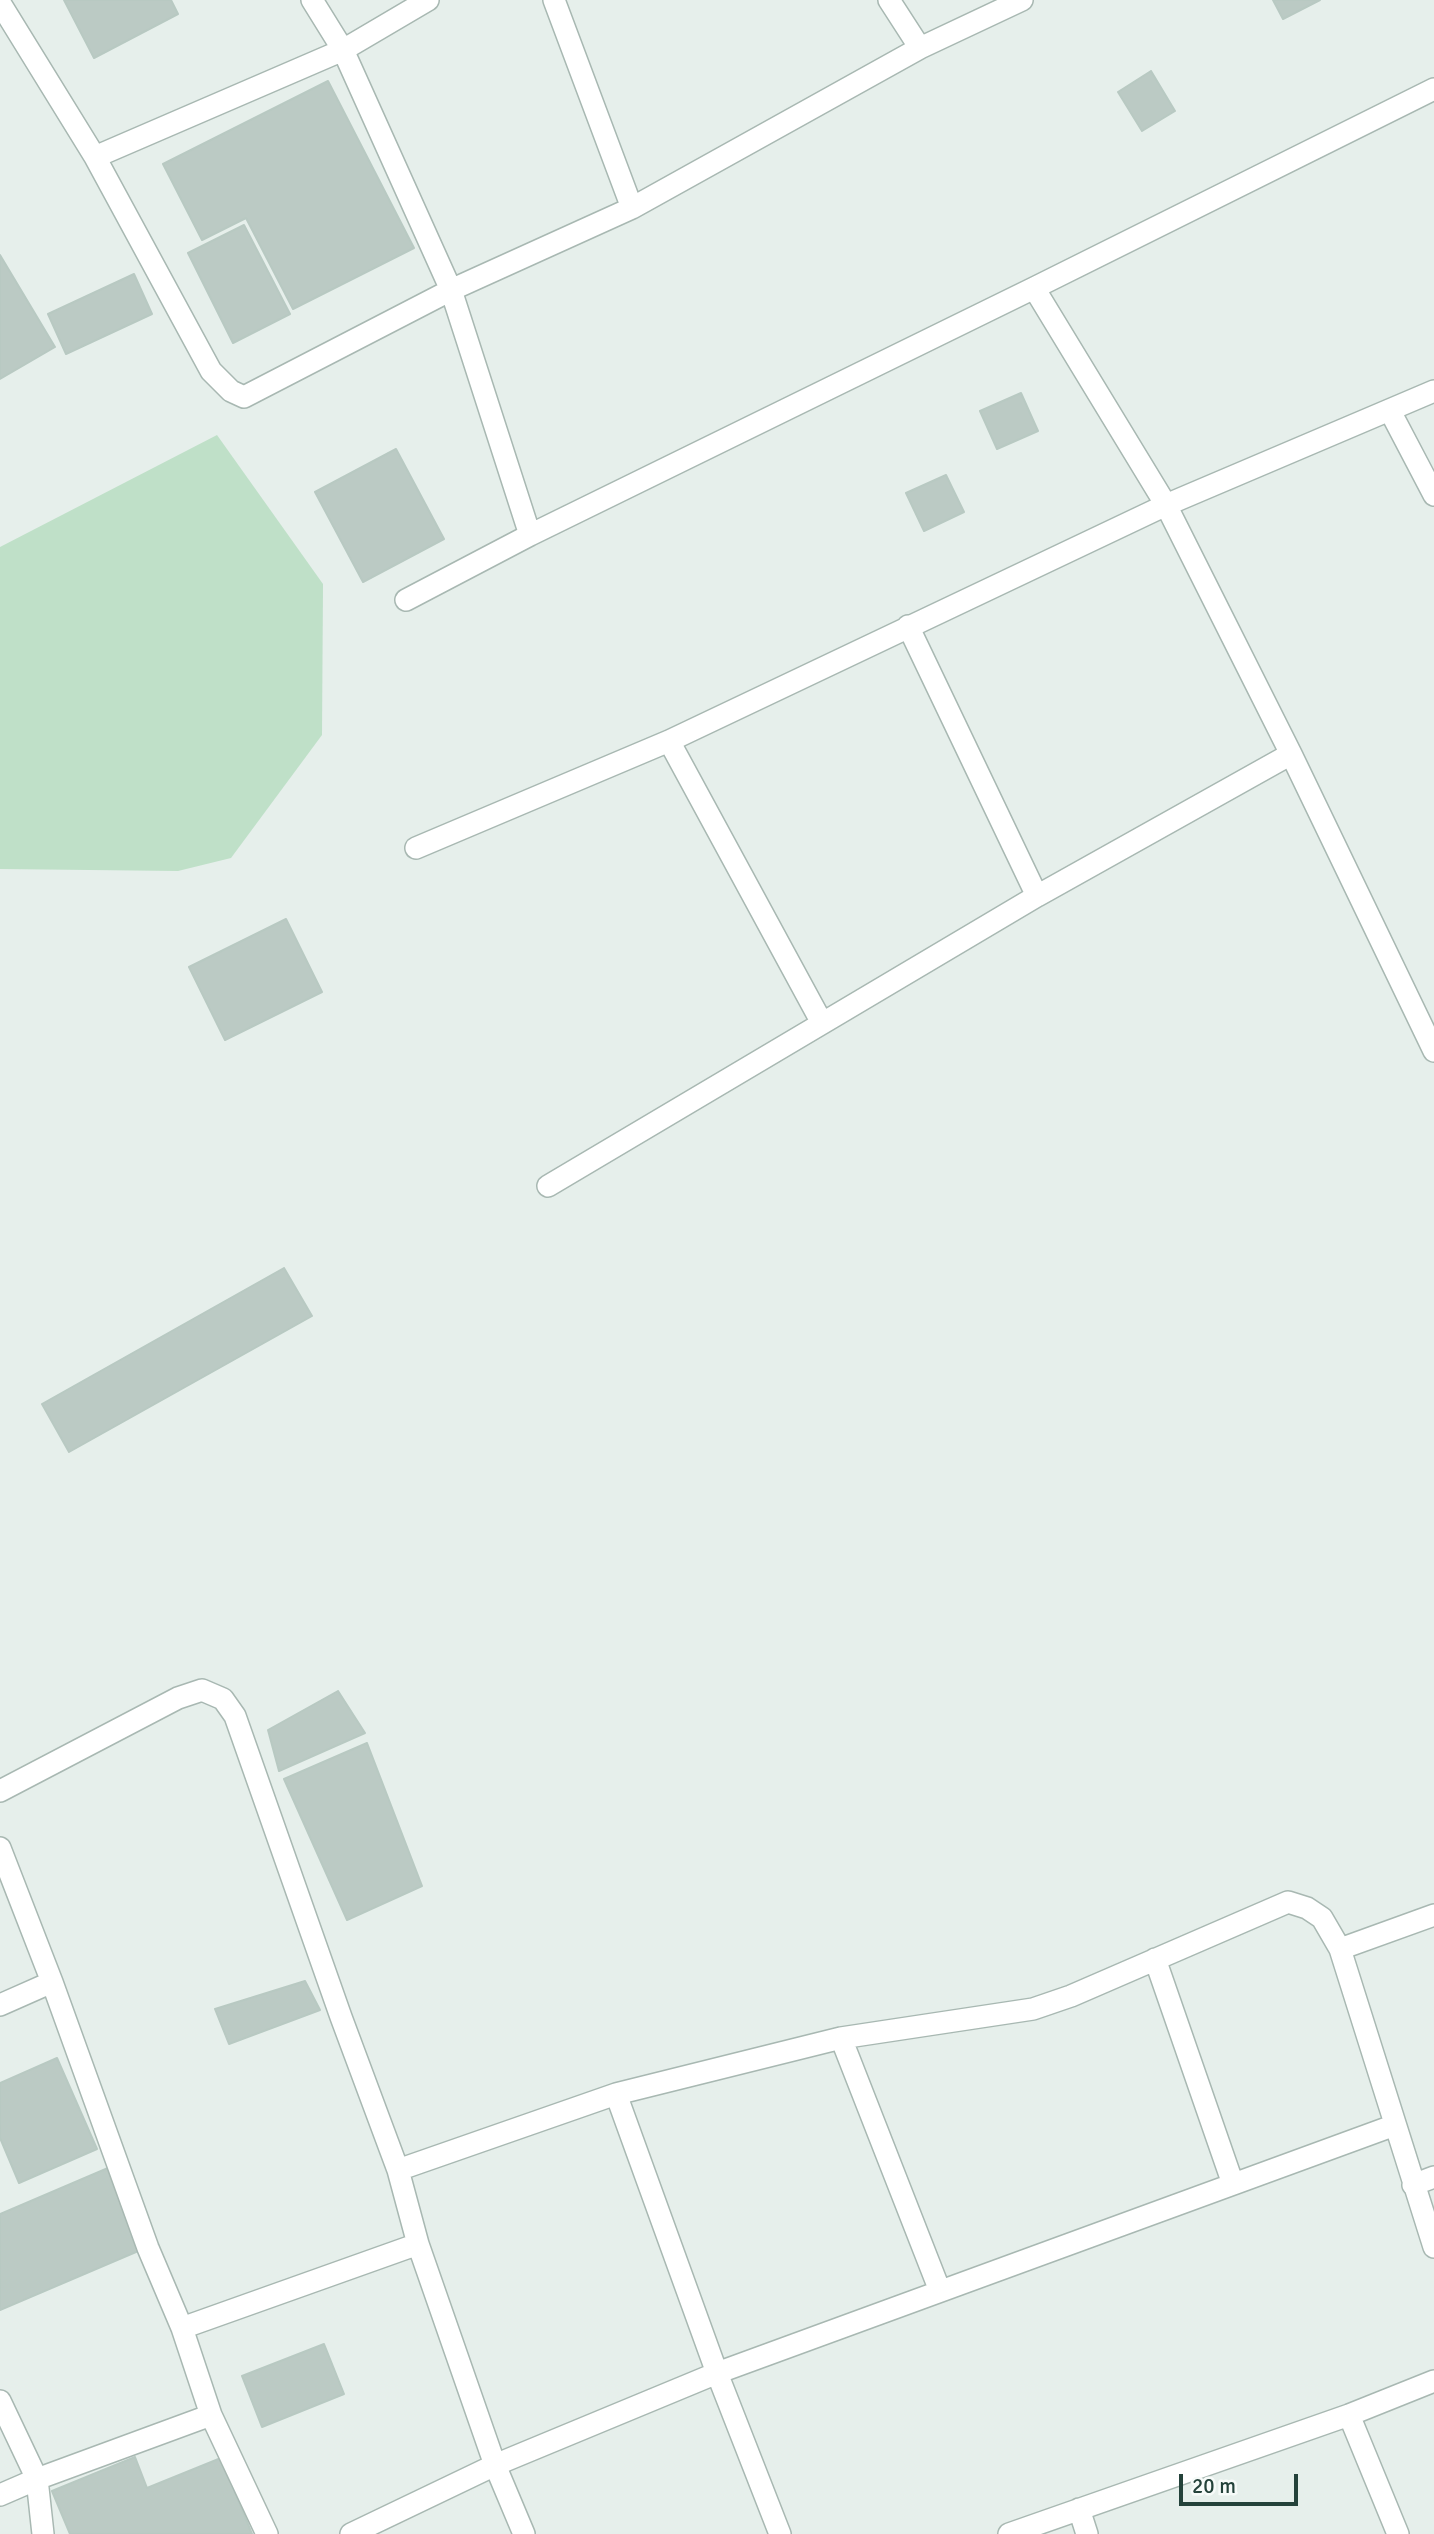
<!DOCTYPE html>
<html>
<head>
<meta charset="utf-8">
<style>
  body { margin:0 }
  #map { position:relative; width:1434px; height:2534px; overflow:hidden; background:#e6efeb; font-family:Signika,sans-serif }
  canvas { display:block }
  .scale { position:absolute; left:1179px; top:2474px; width:119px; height:32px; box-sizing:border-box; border:4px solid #24423a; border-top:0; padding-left:9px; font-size:21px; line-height:24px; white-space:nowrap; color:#24423a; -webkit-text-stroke:5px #f7fbf9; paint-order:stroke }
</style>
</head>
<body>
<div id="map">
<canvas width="1434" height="2534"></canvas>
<div class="scale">20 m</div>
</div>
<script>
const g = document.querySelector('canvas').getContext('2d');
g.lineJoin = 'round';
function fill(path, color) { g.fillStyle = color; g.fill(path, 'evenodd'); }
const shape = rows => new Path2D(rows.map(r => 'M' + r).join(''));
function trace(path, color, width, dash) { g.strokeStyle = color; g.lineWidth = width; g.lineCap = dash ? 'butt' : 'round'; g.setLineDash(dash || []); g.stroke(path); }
fill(shape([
  [217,435,323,584,322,735,231,858,178,871,0,869,0,547]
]), '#bfe0c8');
const building = shape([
  [64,0,171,0,178,14,94,58,64,0],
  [1273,0,1320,0,1283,19,1273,0],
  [1151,71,1175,111,1142,131,1118,92,1151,71],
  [328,81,414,248,293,309,246,218,202,240,163,164,328,81],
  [244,225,290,314,233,343,188,253,244,225],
  [0,255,55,347,0,379,0,255],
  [134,274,152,314,66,354,48,314,134,274],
  [1021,393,1038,431,997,449,980,411,1021,393],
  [396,449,444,539,363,582,315,492,396,449],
  [946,475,964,512,924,531,906,493,946,475],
  [286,919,322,992,225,1040,189,967,286,919],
  [284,1268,312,1316,69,1452,42,1404,284,1268],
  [338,1691,365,1733,279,1771,268,1730,338,1691],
  [367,1743,422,1886,347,1920,284,1779,367,1743],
  [305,1981,320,2010,229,2044,215,2009,305,1981],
  [57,2058,97,2149,19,2183,0,2138,0,2083,57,2058],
  [108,2168,143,2249,0,2310,0,2214,108,2168],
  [324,2344,344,2394,262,2427,242,2376,324,2344],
  [135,2457,147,2488,221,2458,252,2534,70,2534,52,2491,135,2457]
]);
fill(building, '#bbcac4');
trace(building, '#b8c9c2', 2);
const minor = shape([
  [312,0,343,50,451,290,530,535],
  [554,0,632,208],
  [889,0,920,48],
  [0,3,95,157,211,371,231,391,244,397,451,290,632,208,920,48,1022,0],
  [95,157,343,50,428,0],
  [1034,288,1166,505,1291,754,1434,1051],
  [1390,411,1434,495],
  [406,600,530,535,1034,288,1434,89],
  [908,626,1037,896],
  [669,741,822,1023],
  [416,848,669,741,1166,505,1434,391],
  [548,1186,1037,896,1291,754],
  [0,1791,178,1698,202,1690,223,1699,235,1716,341,2017,398,2170,418,2244,495,2465,524,2534],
  [0,1848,52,1982,148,2248,182,2328,211,2415,267,2534],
  [1340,1949,1434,1915],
  [1155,1959,1233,2184],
  [0,2005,52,1982],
  [841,2038,940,2291],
  [616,2094,717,2373,780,2534],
  [398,2170,616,2094,841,2038,1033,2009,1071,1996,1288,1902,1307,1908,1322,1918,1340,1949,1434,2247],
  [1413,2185,1434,2177],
  [182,2328,418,2244],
  [0,2401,37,2479,43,2534],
  [1349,2415,1398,2534],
  [0,2495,37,2479,211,2415],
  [1079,2509,1087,2534],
  [351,2534,495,2465,717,2373,1395,2125],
  [1009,2534,1349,2415,1434,2381]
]);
trace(minor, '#a8b8b2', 24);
trace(minor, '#fff', 21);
</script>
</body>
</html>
